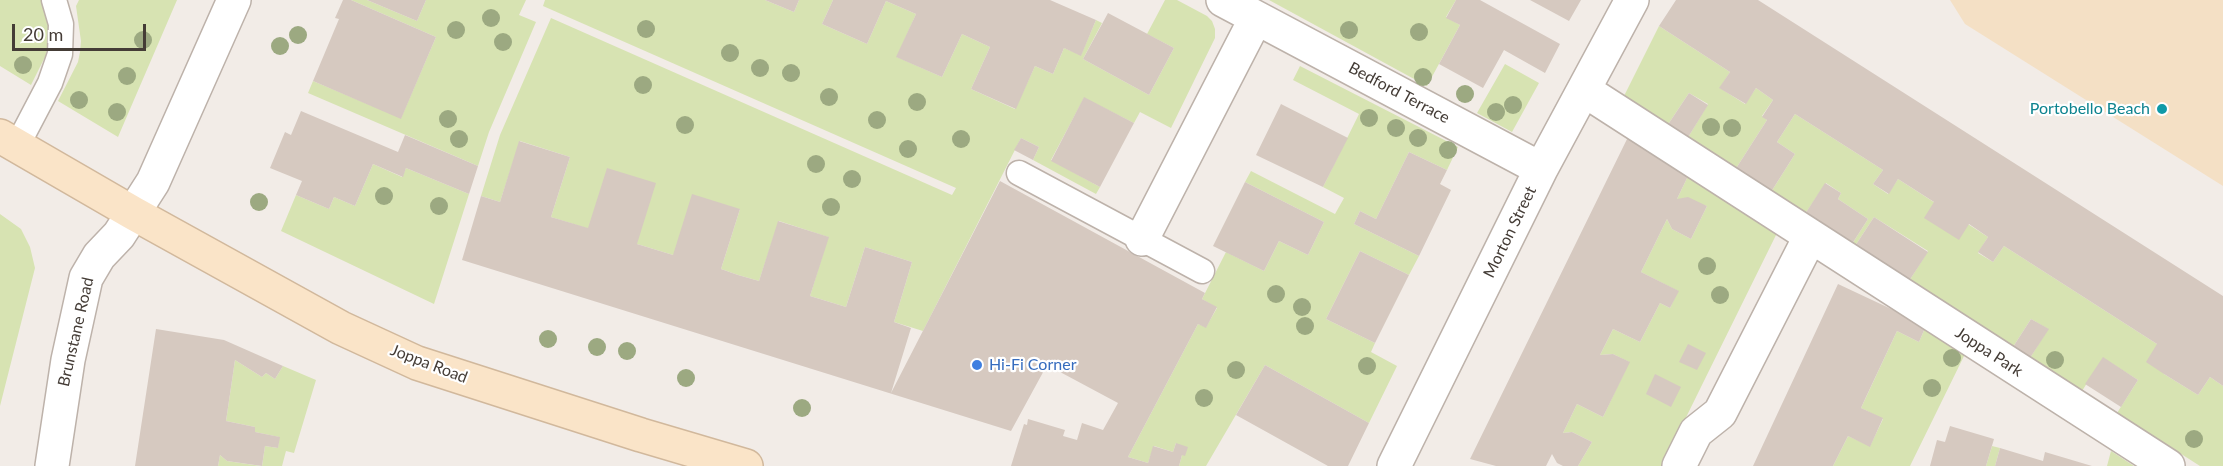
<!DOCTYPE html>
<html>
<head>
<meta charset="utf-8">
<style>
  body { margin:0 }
  #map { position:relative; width:2223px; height:466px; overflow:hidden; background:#f2ece7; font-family:Lato,sans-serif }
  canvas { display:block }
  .scale { position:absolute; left:12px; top:24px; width:134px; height:27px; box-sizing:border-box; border:3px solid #443c36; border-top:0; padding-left:8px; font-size:18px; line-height:21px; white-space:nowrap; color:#443c36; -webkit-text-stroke:4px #fff; paint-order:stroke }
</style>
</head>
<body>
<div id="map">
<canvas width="2223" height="466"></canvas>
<div class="scale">20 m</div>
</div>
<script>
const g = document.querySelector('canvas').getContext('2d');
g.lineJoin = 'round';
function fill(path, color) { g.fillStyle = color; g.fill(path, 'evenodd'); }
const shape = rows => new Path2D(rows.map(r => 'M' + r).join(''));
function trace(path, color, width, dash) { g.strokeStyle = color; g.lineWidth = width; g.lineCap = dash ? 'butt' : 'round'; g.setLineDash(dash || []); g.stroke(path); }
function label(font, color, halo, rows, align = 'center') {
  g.font = font + ' Lato,sans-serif'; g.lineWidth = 4.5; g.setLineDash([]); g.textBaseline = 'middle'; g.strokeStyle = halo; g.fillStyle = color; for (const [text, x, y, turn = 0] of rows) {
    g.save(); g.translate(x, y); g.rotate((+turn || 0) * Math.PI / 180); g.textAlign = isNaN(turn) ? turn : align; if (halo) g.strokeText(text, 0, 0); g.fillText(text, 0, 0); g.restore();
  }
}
fill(shape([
  [0,0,42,0,46,12,49,30,48,46,46,55,31,85,0,66],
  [79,0,177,0,118,137,58,101,78,62,80,52,81,41,76,6],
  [351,0,367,0,417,21,426,0,526,0,519,15,536,22,489,132,478,166,308,93,313,81,401,118,436,37],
  [545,0,765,0,794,12,799,0,833,0,822,24,867,44,886,1,916,14,897,57,942,77,962,34,990,47,971,89,1015,109,1035,66,1053,74,1064,48,1081,55,1096,20,1102,23,1083,59,1149,95,1174,48,1147,34,1165,0,1177,0,1207,16,1212,21,1215,29,1215,38,1171,128,1140,112,1134,123,1084,98,1051,160,1100,187,1096,194,1033,160,1039,147,1021,138,923,331,894,322,912,262,865,247,846,307,810,296,828,237,779,221,759,281,738,275,721,269,740,209,673,255,637,244,551,217,570,157,520,141,500,202,481,196,500,135,551,18,952,195,956,188,543,6],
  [1269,0,1456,0,1446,17,1460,25,1427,86],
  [1659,26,1730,72,1720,88,1745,104,1756,88,1773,100,1762,116,1767,120,1735,170,1687,139,1708,104,1689,93,1667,126,1623,98],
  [1505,64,1539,83,1512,132,1477,113],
  [1300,66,1458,147,1447,170,1409,152,1376,219,1360,211,1354,224,1419,256,1409,275,1360,251,1326,319,1375,343,1371,352,1397,366,1369,423,1265,365,1206,466,1179,466,1182,455,1176,443,1173,452,1154,446,1148,463,1128,457,1198,324,1206,327,1217,308,1202,299,1226,252,1264,271,1279,241,1308,255,1324,222,1245,182,1251,171,1335,214,1344,198,1323,187,1359,114,1293,80],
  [1795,114,1883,170,1873,184,1888,194,1898,179,1988,237,1978,253,1993,262,2004,246,2157,344,2164,374,2198,395,2210,377,2223,386,2223,466,2200,466,2117,413,2138,380,2103,358,2082,391,2030,358,2048,329,2031,319,2013,347,1909,281,1928,251,1874,217,1855,246,1852,244,1868,219,1838,199,1841,193,1826,183,1805,214,1771,192,1795,154,1777,142],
  [373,164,402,177,406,168,469,194,434,304,281,231,296,195,329,209,334,197,355,206],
  [1689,174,1778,231,1662,466,1578,466,1592,442,1572,432,1563,433,1577,404,1603,417,1629,362,1613,354,1600,355,1613,329,1640,342,1660,303,1670,308,1678,291,1641,272,1667,219,1672,229,1691,239,1707,206,1677,199],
  [0,214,21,229,30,247,35,268,0,406],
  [1925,328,1965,354,1910,466,1833,466,1848,436,1870,446,1883,419,1861,408,1897,331,1919,342],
  [235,360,262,377,266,373,275,379,283,366,316,380,294,453,286,451,282,466,262,466,265,446,278,448,279,437,255,432,255,427,226,421],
  [1992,446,2000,448,1995,466,1986,466],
  [2111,451,2134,466,2107,466],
  [220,455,227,461,261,466,218,466]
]), '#d7e3b2');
fill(shape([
  [1950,0,2223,0,2223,186,1965,24]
]), '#f4e0c5');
fill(shape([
  [343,0,351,0,436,37,401,119,313,81,339,19,335,18],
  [367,0,426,0,417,21],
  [765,0,799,0,794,12],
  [833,0,1050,0,1096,20,1081,56,1064,48,1053,74,1035,66,1016,109,971,89,990,47,962,34,942,77,896,57,916,14,886,1,867,44,822,24],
  [1456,0,1480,0,1560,44,1545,73,1504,50,1483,88,1439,64,1460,25,1446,18],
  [1530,0,1581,0,1569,21],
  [1676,0,1758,0,2223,296,2223,386,2210,377,2198,395,2164,374,2146,362,2157,344,2004,246,1993,262,1978,252,1988,237,1969,224,1959,240,1924,218,1934,202,1898,179,1889,194,1873,184,1883,170,1795,114,1777,142,1795,154,1771,192,1735,170,1767,120,1762,117,1773,100,1756,88,1746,104,1719,88,1730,72,1659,26],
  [1108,13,1174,48,1149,95,1083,59],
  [1689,93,1708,105,1687,139,1667,126],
  [1084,97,1134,123,1100,187,1051,161],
  [1281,104,1348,138,1323,187,1256,155],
  [301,111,398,152,405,135,478,166,469,194,406,168,403,177,373,164,355,206,334,197,329,209,296,195,302,181,270,168,285,132,291,135],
  [1629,135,1689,174,1677,199,1688,197,1707,206,1691,239,1672,229,1667,219,1641,272,1679,291,1670,308,1660,303,1640,342,1613,329,1600,355,1613,354,1630,362,1603,417,1577,404,1563,433,1572,432,1592,442,1578,466,1563,466,1557,463,1552,454,1546,466,1496,466,1470,459],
  [1021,138,1039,147,1033,160,1014,150],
  [519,141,570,157,551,217,588,228,607,168,656,183,637,244,673,255,692,194,740,209,721,269,738,275,759,281,778,221,829,237,810,296,846,307,865,247,912,262,894,322,911,328,891,393,1000,181,1205,293,1202,299,1217,307,1206,328,1198,324,1128,457,1148,463,1153,446,1173,452,1176,443,1188,447,1185,456,1182,455,1179,466,1011,466,1024,424,1027,425,1028,419,1065,430,1063,436,1077,440,1082,423,1103,430,1118,403,1047,365,1011,431,462,260,481,196,500,202],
  [1409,152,1447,170,1440,184,1451,190,1419,256,1354,224,1360,211,1376,219],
  [1245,182,1324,222,1308,255,1279,241,1264,271,1213,246],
  [1825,183,1841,193,1838,199,1868,219,1852,244,1805,214],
  [1874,217,1928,252,1909,281,1855,246],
  [1360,251,1409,275,1375,343,1326,319],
  [1838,284,1904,315,1925,328,1919,342,1897,331,1866,397,1861,408,1883,418,1870,447,1848,436,1833,466,1753,466],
  [2031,319,2049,329,2030,358,2013,347],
  [156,329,224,340,283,366,275,379,266,373,262,377,235,360,226,421,255,427,255,432,280,437,278,448,265,446,262,466,227,461,220,455,218,466,135,466],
  [1688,344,1706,353,1697,370,1679,362],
  [2103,357,2138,380,2121,407,2085,384],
  [1265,365,1369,423,1348,466,1328,466,1236,415],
  [1655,374,1681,387,1671,407,1646,394],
  [1950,426,1994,439,1986,466,1930,466,1937,440,1945,442],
  [2000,448,2043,461,2045,452,2092,466,1995,466]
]), '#d6c9c0');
const service = shape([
  [17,146,50,83,60,54,61,24,54,0],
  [1019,173,1202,271]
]);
const minor = shape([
  [1223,0,1541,169],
  [1584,90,2168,466],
  [1142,239,1256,18],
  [52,466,68,360,86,278,99,256,119,235,153,182,234,0],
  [1394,466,1541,169,1632,0],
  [1679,466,1696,432,1720,413,1810,237]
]);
const secondary = shape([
  [0,136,133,213,341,328,417,363,641,435,746,466]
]);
trace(service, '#bdb2aa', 27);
trace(minor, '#bdb2aa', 36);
trace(secondary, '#d1b89c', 36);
trace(service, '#fff', 24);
trace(minor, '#fff', 33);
trace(secondary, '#fae4c8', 33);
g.fillStyle = '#9ca981';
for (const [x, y] of [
  [491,18],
  [646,29],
  [456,30],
  [1349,30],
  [1419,32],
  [298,35],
  [143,40],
  [503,42],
  [280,46],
  [730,53],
  [23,65],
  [760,68],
  [791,73],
  [127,76],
  [1423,77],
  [643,85],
  [1465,94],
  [829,97],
  [79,100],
  [917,102],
  [1513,105],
  [117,112],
  [1496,112],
  [1369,118],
  [448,119],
  [877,120],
  [685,125],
  [1711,127],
  [1396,128],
  [1732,128],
  [1418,138],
  [459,139],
  [961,139],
  [908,149],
  [1448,150],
  [816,164],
  [852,179],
  [384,196],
  [259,202],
  [439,206],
  [831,207],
  [1707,266],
  [1276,294],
  [1720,295],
  [1302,307],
  [1305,326],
  [548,339],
  [597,347],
  [627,351],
  [1952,358],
  [2055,360],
  [1367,366],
  [1236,370],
  [686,378],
  [1932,388],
  [1204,398],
  [802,408],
  [2194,439]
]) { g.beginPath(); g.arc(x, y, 9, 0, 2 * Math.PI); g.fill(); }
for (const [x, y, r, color] of [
  [2162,109,6,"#0f9aa8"],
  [977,365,6,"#3f7fe0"]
]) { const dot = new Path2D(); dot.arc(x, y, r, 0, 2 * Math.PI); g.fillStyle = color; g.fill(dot); trace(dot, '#fff', 2); }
label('16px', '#443c36', '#fff', [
  ["Bedford Terrace",1399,93,28],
  ["Morton Street",1510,232,-64],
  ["Brunstane Road",76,332,-77],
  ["Joppa Park",1989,352,33],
  ["Joppa Road",429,364,21]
]);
label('16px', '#0d838f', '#fff', [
  ["Portobello Beach",2150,109]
], 'right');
label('16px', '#366cbe', '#fff', [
  ["Hi-Fi Corner",989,365]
], 'left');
</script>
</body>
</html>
